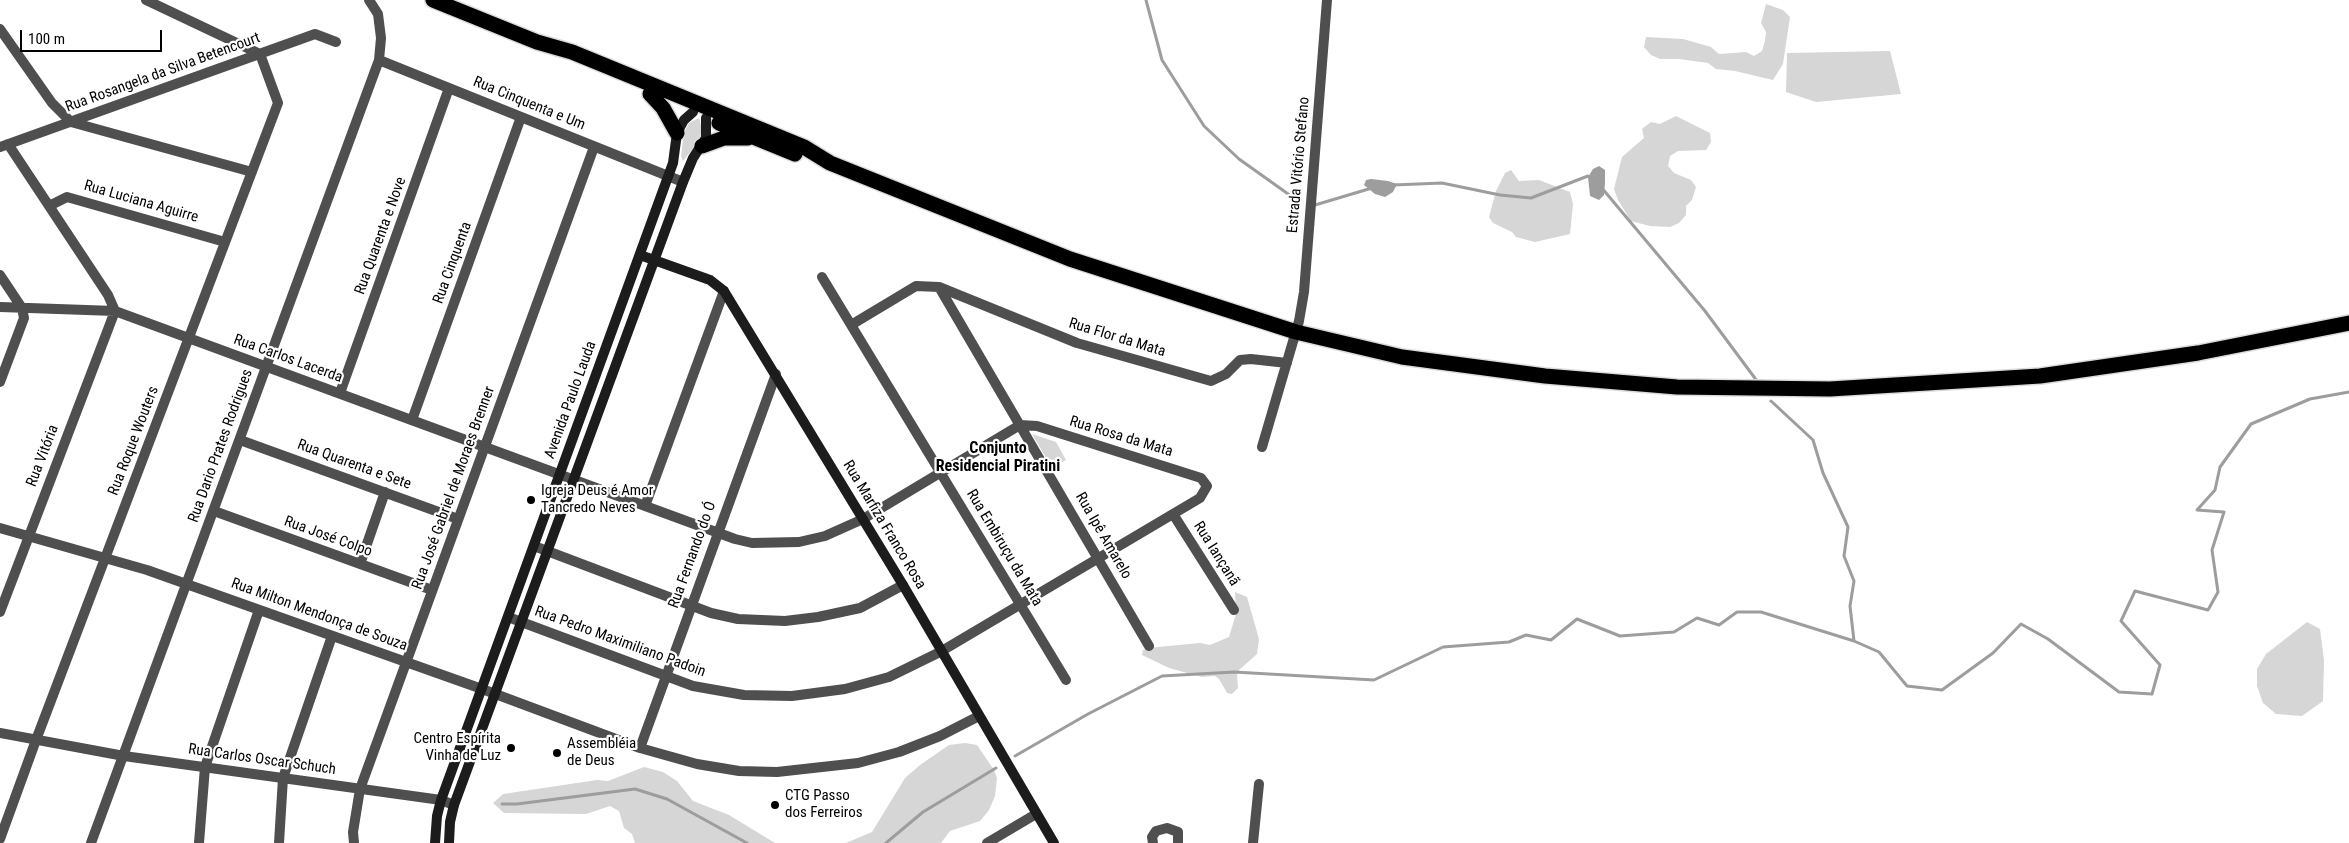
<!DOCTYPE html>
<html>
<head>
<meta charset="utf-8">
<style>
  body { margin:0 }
  #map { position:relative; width:2349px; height:843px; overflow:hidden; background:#fff; font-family:"Roboto Condensed",sans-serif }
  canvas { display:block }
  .scale { position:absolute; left:20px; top:30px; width:142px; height:22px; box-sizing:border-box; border:2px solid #000; border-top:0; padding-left:6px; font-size:15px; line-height:18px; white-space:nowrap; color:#000; -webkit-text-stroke:4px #fff; paint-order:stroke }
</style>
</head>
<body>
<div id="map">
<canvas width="2349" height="843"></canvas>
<div class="scale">100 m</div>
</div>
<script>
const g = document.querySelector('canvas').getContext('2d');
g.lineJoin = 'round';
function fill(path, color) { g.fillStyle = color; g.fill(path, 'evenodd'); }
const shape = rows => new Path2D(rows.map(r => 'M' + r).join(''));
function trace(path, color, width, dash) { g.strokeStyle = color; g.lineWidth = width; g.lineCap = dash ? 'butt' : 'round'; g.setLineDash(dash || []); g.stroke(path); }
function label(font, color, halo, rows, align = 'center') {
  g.font = font + ' "Roboto Condensed",sans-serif'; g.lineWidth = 4.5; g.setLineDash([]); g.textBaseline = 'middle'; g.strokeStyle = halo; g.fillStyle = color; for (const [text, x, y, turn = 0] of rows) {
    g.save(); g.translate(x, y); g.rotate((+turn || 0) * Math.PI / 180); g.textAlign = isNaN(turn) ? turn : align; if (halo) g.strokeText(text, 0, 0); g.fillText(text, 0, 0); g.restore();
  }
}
fill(shape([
  [1766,4,1783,10,1790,17,1783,64,1773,80,1735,71,1716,69,1708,63,1679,59,1660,59,1651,55,1644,47,1646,37,1683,39,1711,47,1719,54,1746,52,1754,56,1762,51,1765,41,1766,32,1761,23],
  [1890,51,1901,94,1816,102,1786,92,1787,53],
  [1676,116,1710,133,1711,142,1706,150,1678,151,1670,156,1668,166,1674,173,1691,180,1696,187,1692,200,1686,206,1686,215,1679,223,1670,227,1650,226,1631,221,1618,200,1614,189,1622,157,1644,138,1642,129,1651,122,1660,124],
  [699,118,702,130,699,141,683,161,681,156,684,133,689,123],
  [1511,170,1519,181,1539,180,1570,192,1573,204,1570,234,1535,242,1516,237,1512,232,1493,223,1489,217,1496,191,1505,173],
  [1032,434,1056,442,1066,460,1052,468],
  [1235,592,1247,597,1259,639,1257,654,1239,670,1237,674,1238,688,1232,694,1227,693,1219,679,1215,676,1202,677,1169,668,1142,655,1143,650,1148,648,1200,643,1210,645,1229,637,1236,614],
  [2307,622,2320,629,2324,661,2323,701,2302,716,2276,714,2263,703,2257,686,2257,669,2266,654],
  [965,743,977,745,994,770,997,778,995,796,989,810,980,821,950,831,941,843,846,843,872,832,905,778,920,765,949,745],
  [644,767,663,772,677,781,693,801,729,815,775,843,635,843,632,834,624,828,619,811,610,806,586,814,504,813,493,803,503,794,597,780,608,781]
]), '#d6d6d6');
fill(shape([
  [1599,166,1605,170,1605,183,1604,195,1599,200,1590,196,1588,177,1593,169],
  [1371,179,1388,181,1397,184,1393,192,1385,197,1375,194,1364,185,1366,180]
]), '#9d9d9d');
trace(shape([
  [1146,0,1162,60,1204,126,1239,159,1298,201],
  [1393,185,1442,183,1500,195,1531,198,1588,176,1591,179],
  [1601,187,1705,311,1757,381],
  [1315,205,1372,188],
  [1771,401,1813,440,1823,473,1848,527,1844,556,1854,581,1850,606,1854,641],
  [1015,756,1088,714,1162,676,1234,672,1374,680,1443,647,1509,642,1526,635,1551,640,1577,619,1620,636,1674,632,1697,618,1719,625,1737,612,1761,612,1854,641,1879,652,1907,686,1942,690,1993,653,2021,624,2048,639,2119,692,2152,694,2160,665,2121,621,2135,591,2208,610,2218,592,2212,550,2224,512,2197,510,2215,490,2220,467,2251,424,2310,399,2349,392],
  [502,804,517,804,635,789,667,799,747,843],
  [886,843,923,812,996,768]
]), '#9d9d9d', 3);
const highway = shape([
  [433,0,537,42,572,52,804,147,830,163,1070,259,1296,332,1402,357,1545,376,1677,387,1830,389,2040,376,2198,353,2349,323],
  [650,94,663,108,677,133],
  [719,123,795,154],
  [702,146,724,138,748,138]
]);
trace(highway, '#dbdbdb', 18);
trace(shape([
  [0,29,52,103,71,122,252,172],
  [379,60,683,182],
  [0,147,315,34,336,42],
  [49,206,67,197,225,242],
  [0,275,22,308,24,318,0,382],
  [822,277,1066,680],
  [939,287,1149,646],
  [0,307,115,311,735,539,752,543,799,542,825,536,863,519,1020,425,1037,426,1201,478,1207,486,1200,498,940,652,889,677,845,689,792,696,744,695,693,686,508,617],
  [851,325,916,286,939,287,1077,343,1211,381,1226,374,1240,360,1251,359,1287,363],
  [340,393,449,88],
  [412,420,521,117],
  [240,440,458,519],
  [1262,447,1299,321,1304,292,1327,0],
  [645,506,724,291],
  [214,511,432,590],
  [1173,514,1234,610],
  [0,528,147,570,482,689,640,748,697,764,739,771,777,772,858,763,899,752,940,736,979,716],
  [534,546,711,613,738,619,785,621,818,617,860,608,903,585],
  [360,564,385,492],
  [0,612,115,311,108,295,8,144],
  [0,733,124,756,441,800,454,805],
  [640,748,776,374],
  [0,839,36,740,278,103,260,54,146,0],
  [91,843,379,60,381,38,378,14,369,0],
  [199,843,205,767,259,610],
  [279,843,283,778,332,636],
  [354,843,353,832,360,789,594,147],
  [987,843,1036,814],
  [1153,843,1152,837,1156,831,1167,828,1178,832,1178,843],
  [1253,843,1259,784]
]), '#4f4f4f', 10);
trace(shape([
  [640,255,710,280,724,291,903,585,1054,843],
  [435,843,437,816,441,800,673,163,677,133,684,120,693,112],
  [449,843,450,822,454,805,683,182,693,158,706,138,706,118]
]), '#1c1c1c', 10);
trace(highway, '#000', 15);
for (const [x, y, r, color] of [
  [531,500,5,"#000"],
  [511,748,5,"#000"],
  [557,753,5,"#000"],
  [775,805,5,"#000"]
]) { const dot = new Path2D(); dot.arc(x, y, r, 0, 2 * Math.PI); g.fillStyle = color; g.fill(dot); trace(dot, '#fff', 2); }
label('15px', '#000', '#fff', [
  ["Rua Rosangela da Silva Betencourt",163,73,-20],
  ["Rua Cinquenta e Um",529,104,22],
  ["Estrada Vitório Stefano",1299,165,-85],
  ["Rua Luciana Aguirre",141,202,16],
  ["Rua Quarenta e Nove",381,236,-70],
  ["Rua Cinquenta",453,263,-70],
  ["Rua Flor da Mata",1117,338,17],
  ["Rua Carlos Lacerda",288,359,20],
  ["Avenida Paulo Lauda",571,400,-70],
  ["Rua Rosa da Mata",1121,437,17],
  ["Rua Roque Wouters",134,441,-69],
  ["Rua Dario Prates Rodrigues",221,446,-70],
  ["Rua Vitória",43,456,-69],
  ["Rua Quarenta e Sete",354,465,20],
  ["Rua José Gabriel de Moraes Brenner",454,488,-70],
  ["Rua Marfiza Franco Rosa",884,525,59],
  ["Rua Ipê Amarelo",1103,536,60],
  ["Rua José Colpo",328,537,20],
  ["Rua Embiruçu da Mata",1004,548,59],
  ["Rua Iançanã",1216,554,58],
  ["Rua Fernando do Ó",693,555,-70],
  ["Rua Milton Mendonça de Souza",319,615,20],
  ["Rua Pedro Maximiliano Padoin",620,642,20],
  ["Rua Carlos Oscar Schuch",262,760,8]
]);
label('15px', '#000', '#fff', [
  ["Igreja Deus é Amor",541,491],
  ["Tancredo Neves",541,508],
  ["Centro Espírita",501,739,"right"],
  ["Vinha de Luz",501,756,"right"],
  ["Assembléia",567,744],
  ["de Deus",567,761],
  ["CTG Passo",785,796],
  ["dos Ferreiros",785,813]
], 'left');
label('bold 16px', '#000', '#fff', [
  ["Conjunto",998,449],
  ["Residencial Piratini",998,467]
]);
</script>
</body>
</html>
